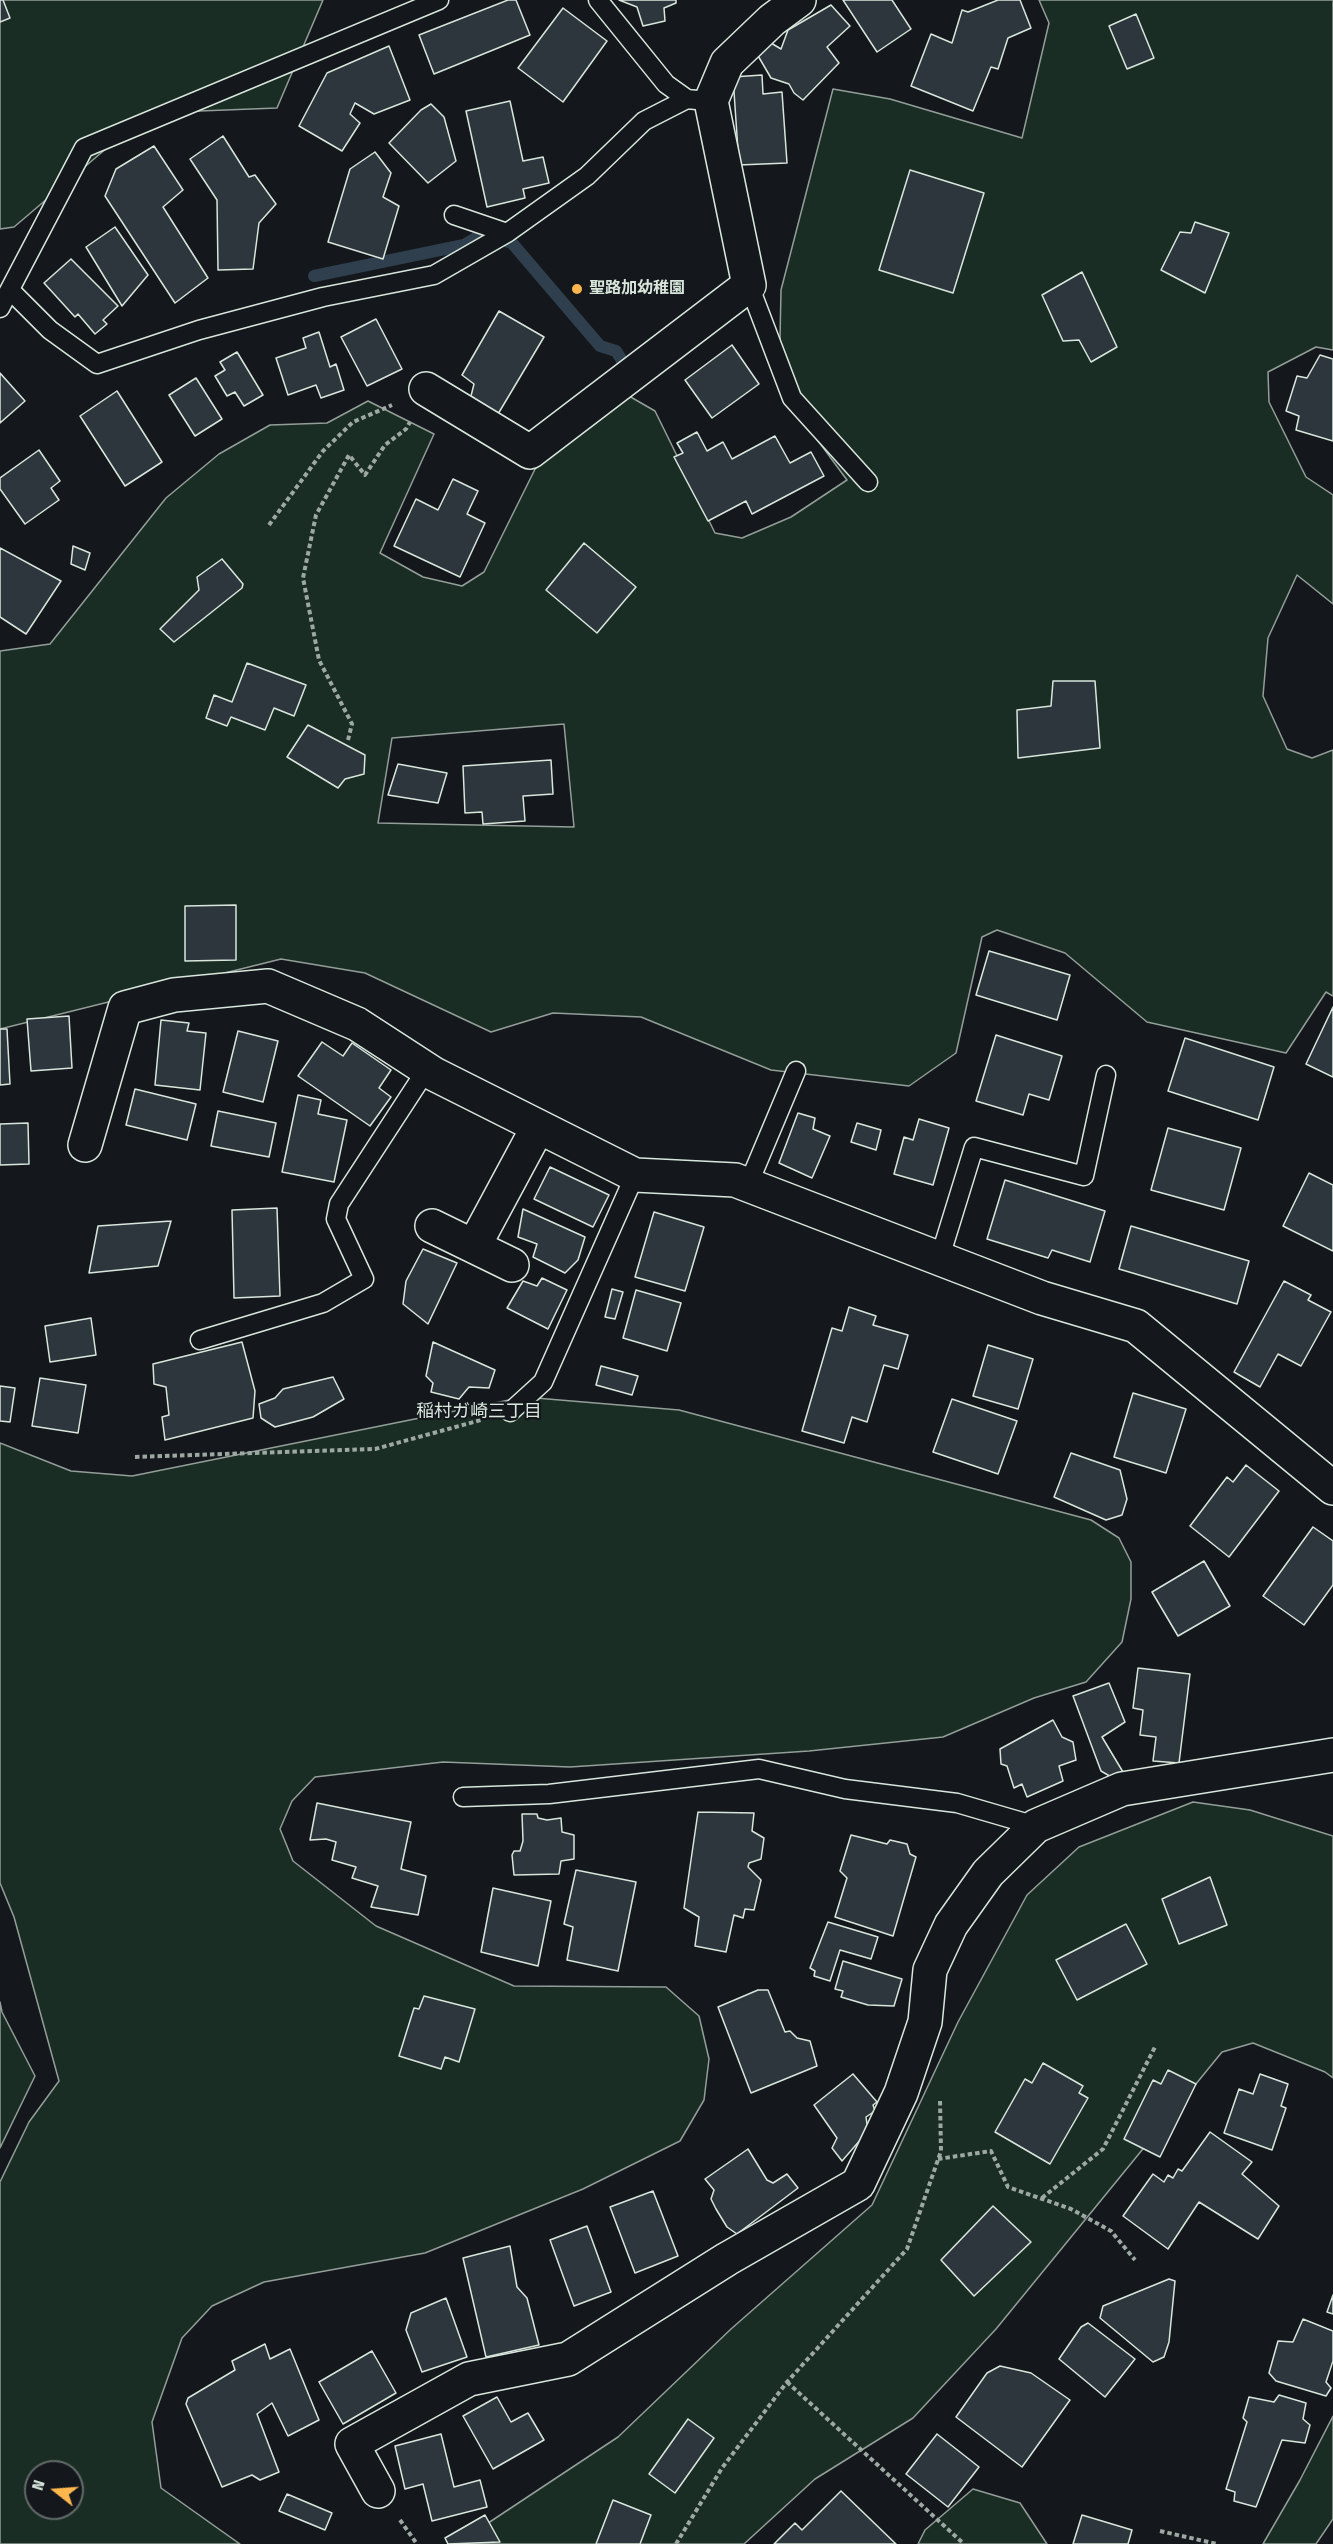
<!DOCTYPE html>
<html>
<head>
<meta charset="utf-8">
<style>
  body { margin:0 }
  #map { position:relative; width:1333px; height:2544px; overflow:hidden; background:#14181c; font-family:"Fira Sans Condensed",sans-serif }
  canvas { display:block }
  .north { position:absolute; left:24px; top:2460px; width:60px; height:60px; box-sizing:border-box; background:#14181c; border:2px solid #626a69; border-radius:50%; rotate:287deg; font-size:16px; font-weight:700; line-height:24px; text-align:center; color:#d8e6dc }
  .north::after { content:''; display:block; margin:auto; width:21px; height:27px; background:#ffb74d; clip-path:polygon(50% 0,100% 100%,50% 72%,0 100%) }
</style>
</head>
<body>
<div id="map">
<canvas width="1333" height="2544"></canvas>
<div class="north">N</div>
</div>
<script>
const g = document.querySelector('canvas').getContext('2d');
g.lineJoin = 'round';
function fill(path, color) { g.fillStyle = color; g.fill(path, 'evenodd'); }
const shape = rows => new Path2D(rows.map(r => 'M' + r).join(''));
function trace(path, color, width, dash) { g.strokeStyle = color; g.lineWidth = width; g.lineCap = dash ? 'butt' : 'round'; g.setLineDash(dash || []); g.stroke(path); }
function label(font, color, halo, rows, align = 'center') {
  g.font = font + ' "Fira Sans Condensed","Noto Sans JP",sans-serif'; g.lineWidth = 4.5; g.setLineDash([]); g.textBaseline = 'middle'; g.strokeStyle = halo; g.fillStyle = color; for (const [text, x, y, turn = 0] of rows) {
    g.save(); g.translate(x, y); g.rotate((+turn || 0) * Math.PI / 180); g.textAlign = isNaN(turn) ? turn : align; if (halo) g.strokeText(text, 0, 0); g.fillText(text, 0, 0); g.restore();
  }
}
const green = shape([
  [0,0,323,0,277,108,148,113,14,227,0,229,0,0],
  [1039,0,1333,0,1333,350,1316,347,1268,372,1269,402,1306,477,1333,495,1333,604,1297,575,1268,638,1263,696,1287,749,1312,758,1333,750,1333,996,1326,992,1286,1053,1147,1022,1065,953,997,930,982,937,956,1053,909,1086,771,1070,641,1017,553,1013,491,1032,365,973,281,959,0,1029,0,651,50,644,166,498,219,454,270,425,327,423,368,401,434,434,380,553,423,577,462,586,484,572,546,447,622,392,655,411,715,533,742,538,791,517,847,480,779,388,781,290,833,89,890,99,1022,138,1049,23,1039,0],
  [564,724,574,827,378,823,392,738,564,724],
  [524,1397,679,1410,1091,1520,1119,1538,1131,1562,1131,1599,1122,1642,1086,1682,1034,1698,943,1737,809,1751,570,1767,443,1762,315,1777,292,1801,280,1829,293,1861,376,1926,514,1986,666,1987,699,2016,709,2059,704,2100,680,2141,583,2189,425,2253,264,2282,212,2306,182,2338,152,2422,161,2488,240,2544,0,2544,0,2182,29,2122,59,2081,14,1917,0,1883,0,1443,71,1471,132,1476,524,1397],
  [36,2472,72,2472,72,2508,36,2508,36,2472],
  [1193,1802,1250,1810,1333,1836,1333,2078,1325,2072,1253,2043,1222,2052,996,2329,913,2418,815,2479,744,2544,453,2544,458,2543,618,2437,731,2329,872,2205,958,2022,1027,1895,1079,1847,1193,1802],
  [0,2002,2,2012,35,2076,0,2148,0,2002],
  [1333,2416,1333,2519,1316,2544,1263,2544,1300,2480,1333,2416],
  [973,2489,1020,2503,1047,2544,918,2544,925,2530,973,2489]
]);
fill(green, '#1a2d24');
trace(green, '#939e99', 1.5);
trace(shape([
  [314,276,464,245,482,234,512,243,600,346,616,351,625,365]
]), '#2f3f4d', 12);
const building = shape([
  [0,0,3,0,10,18,0,22,0,0],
  [508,0,516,0,530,35,434,74,419,35,508,0],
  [676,0,676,3,664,8,665,21,643,26,637,7,619,0,676,0],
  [843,0,892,0,911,29,877,52,843,0],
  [998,0,1020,0,1031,28,1008,38,998,69,991,67,973,111,911,86,931,34,952,43,962,10,968,12,998,0],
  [831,5,850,26,827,47,839,63,803,100,794,93,789,84,771,78,757,54,771,43,781,49,788,30,831,5],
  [563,8,607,41,563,102,518,68,563,8],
  [1136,14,1154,58,1127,69,1109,26,1136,14],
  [389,46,410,100,374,114,355,103,350,114,360,123,342,151,299,126,327,73,389,46],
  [762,75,763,94,782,92,787,163,739,165,733,77,762,75],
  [510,101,523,161,543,157,549,183,523,189,525,198,487,207,466,111,510,101],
  [431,104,444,117,456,161,428,183,389,143,421,110,431,104],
  [223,136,249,177,255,175,276,204,259,223,253,269,218,270,217,200,190,159,223,136],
  [154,146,183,190,163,207,208,278,175,303,105,196,116,169,154,146],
  [375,152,391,173,383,197,399,206,383,259,328,242,350,169,375,152],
  [910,170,984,193,953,293,879,270,910,170],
  [1195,222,1229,233,1205,293,1161,270,1180,232,1191,233,1195,222],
  [115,227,148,275,122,306,86,247,115,227],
  [71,259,118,306,103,320,107,324,95,334,78,314,75,317,44,283,71,259],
  [1082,272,1117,347,1091,362,1079,340,1063,341,1042,295,1082,272],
  [499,311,544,337,498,414,471,396,474,384,462,375,499,311],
  [376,319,402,369,367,386,341,337,376,319],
  [319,332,330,367,336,364,344,390,321,398,316,385,288,395,276,358,306,348,303,338,319,332],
  [732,345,759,384,712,418,685,380,732,345],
  [237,352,263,395,244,406,235,392,227,396,215,376,225,370,220,362,237,352],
  [1320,355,1333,359,1333,441,1296,430,1299,416,1286,411,1297,376,1307,378,1320,355],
  [0,373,25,401,0,423,0,373],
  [196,378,222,419,195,436,169,395,196,378],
  [117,391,162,462,125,486,80,416,117,391],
  [697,432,707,451,723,442,732,459,775,436,790,463,811,452,824,476,752,514,746,501,708,521,674,457,683,453,677,443,697,432],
  [39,450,60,481,51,488,59,500,25,524,0,489,0,478,39,450],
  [453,479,478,491,467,514,485,523,460,577,394,546,416,499,438,510,453,479],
  [584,543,636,587,597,633,546,590,584,543],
  [73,546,90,553,85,570,71,564,73,546],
  [0,548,61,581,26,634,0,617,0,548],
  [222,559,243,584,242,588,174,642,160,629,199,590,197,577,222,559],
  [247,663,306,685,294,716,274,708,265,730,231,717,227,726,206,718,214,695,232,702,247,663],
  [1053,681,1095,681,1100,748,1018,758,1017,710,1051,706,1053,681],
  [308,725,365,755,364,774,345,779,338,788,287,757,308,725],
  [551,760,553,794,523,796,525,821,483,824,482,812,465,813,463,766,551,760],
  [398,764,447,773,438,803,388,795,398,764],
  [236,905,236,960,185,961,185,906,236,905],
  [989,951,1070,975,1057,1020,976,995,989,951],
  [1333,1007,1333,1077,1306,1064,1333,1007],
  [69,1016,72,1068,31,1071,27,1019,69,1016],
  [161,1020,189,1023,187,1031,206,1033,200,1090,155,1085,161,1020],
  [0,1029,7,1029,10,1084,0,1085,0,1029],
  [238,1031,278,1041,263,1102,223,1092,238,1031],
  [996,1035,1062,1056,1049,1100,1029,1094,1023,1115,976,1101,996,1035],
  [1185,1038,1274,1067,1258,1120,1168,1091,1185,1038],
  [322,1042,343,1056,352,1043,391,1070,379,1088,391,1097,370,1126,298,1076,322,1042],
  [135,1089,196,1104,187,1140,126,1125,135,1089],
  [298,1095,321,1100,318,1114,347,1120,334,1182,282,1172,298,1095],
  [218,1111,276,1123,269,1157,211,1146,218,1111],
  [798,1113,815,1118,813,1129,830,1136,812,1178,779,1163,798,1113],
  [919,1119,949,1128,933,1185,894,1174,904,1137,913,1140,919,1119],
  [28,1123,29,1164,0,1165,0,1124,28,1123],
  [857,1123,881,1130,876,1150,851,1142,857,1123],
  [1168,1128,1241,1148,1224,1210,1151,1190,1168,1128],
  [550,1167,609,1195,593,1227,534,1199,550,1167],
  [1309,1173,1333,1185,1333,1251,1283,1226,1309,1173],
  [1005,1180,1105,1211,1090,1262,1052,1250,1048,1258,987,1239,1005,1180],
  [277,1208,280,1296,234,1298,232,1210,277,1208],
  [523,1209,585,1237,578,1260,565,1273,533,1257,537,1244,518,1237,523,1209],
  [654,1212,704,1227,685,1291,635,1277,654,1212],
  [171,1221,158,1266,89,1273,98,1226,171,1221],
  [1131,1226,1249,1261,1237,1304,1119,1269,1131,1226],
  [423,1249,457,1263,428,1324,403,1304,406,1281,423,1249],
  [542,1278,567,1290,548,1329,507,1308,523,1281,537,1286,542,1278],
  [1284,1281,1311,1295,1308,1300,1331,1312,1301,1366,1278,1354,1260,1387,1234,1372,1284,1281],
  [612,1289,623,1292,615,1319,605,1317,612,1289],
  [636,1290,681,1303,667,1351,623,1338,636,1290],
  [849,1307,876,1316,873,1325,908,1335,898,1369,884,1365,867,1422,852,1417,844,1443,802,1431,832,1328,842,1331,849,1307],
  [91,1318,96,1355,50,1362,45,1326,91,1318],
  [242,1342,255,1391,253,1418,165,1440,162,1417,169,1415,166,1387,154,1384,153,1364,242,1342],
  [433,1342,495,1370,489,1388,469,1387,459,1399,431,1392,433,1383,426,1376,433,1342],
  [988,1345,1033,1359,1018,1409,973,1396,988,1345],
  [601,1366,638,1376,632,1395,596,1385,601,1366],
  [333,1377,344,1399,313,1417,275,1427,261,1418,259,1404,275,1398,283,1389,333,1377],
  [40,1378,86,1385,78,1433,32,1426,40,1378],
  [0,1386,15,1388,10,1422,0,1421,0,1386],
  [1133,1393,1186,1409,1166,1473,1114,1457,1133,1393],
  [952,1399,1017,1421,998,1474,933,1452,952,1399],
  [1071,1453,1120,1470,1127,1499,1122,1515,1106,1520,1054,1497,1071,1453],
  [1246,1465,1279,1491,1229,1557,1190,1526,1227,1477,1233,1482,1246,1465],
  [1313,1527,1333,1541,1333,1585,1304,1625,1263,1596,1313,1527],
  [1204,1561,1230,1606,1178,1636,1152,1592,1204,1561],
  [1138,1668,1190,1674,1179,1763,1153,1761,1156,1737,1140,1735,1143,1710,1133,1708,1138,1668],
  [1109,1683,1125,1722,1102,1737,1123,1772,1113,1778,1101,1771,1073,1696,1109,1683],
  [1053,1720,1062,1737,1073,1742,1076,1760,1059,1766,1063,1781,1027,1797,1022,1784,1014,1788,1007,1766,1001,1764,1000,1749,1053,1720],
  [317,1803,411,1822,401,1869,426,1876,418,1915,371,1907,378,1886,352,1878,356,1867,332,1860,336,1842,326,1839,310,1840,317,1803],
  [698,1812,754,1813,752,1831,764,1838,761,1859,749,1863,748,1867,761,1880,754,1910,745,1909,743,1918,734,1915,726,1952,695,1946,699,1917,684,1908,698,1812],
  [522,1814,537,1814,538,1818,547,1820,561,1818,562,1832,574,1835,574,1859,561,1861,559,1874,514,1875,512,1855,514,1851,520,1851,523,1841,522,1814],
  [851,1835,887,1844,890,1840,907,1844,910,1854,916,1857,893,1936,835,1917,847,1878,840,1871,851,1835],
  [576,1870,636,1882,618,1971,567,1960,573,1927,564,1924,576,1870],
  [1210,1877,1227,1925,1179,1944,1162,1899,1210,1877],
  [493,1888,551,1901,538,1966,481,1952,493,1888],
  [828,1922,878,1937,871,1959,840,1950,830,1981,814,1976,815,1971,810,1968,828,1922],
  [1126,1924,1147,1964,1077,2000,1056,1960,1126,1924],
  [843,1961,902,1979,894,2006,868,2005,841,1997,843,1991,835,1989,843,1961],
  [758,1990,768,1990,785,2032,790,2031,797,2038,810,2041,817,2066,751,2093,718,2007,758,1990],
  [424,1996,475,2009,459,2062,445,2057,441,2069,399,2056,414,2008,419,2009,424,1996],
  [1043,2063,1083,2086,1079,2093,1088,2098,1050,2164,995,2132,1025,2079,1032,2083,1043,2063],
  [1168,2070,1196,2084,1160,2157,1124,2139,1153,2080,1161,2084,1168,2070],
  [853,2074,877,2102,873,2105,875,2111,866,2117,868,2131,842,2161,832,2148,837,2138,814,2105,853,2074],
  [1260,2074,1288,2084,1281,2106,1286,2108,1272,2150,1224,2133,1239,2089,1253,2094,1260,2074],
  [1210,2132,1252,2162,1242,2174,1279,2206,1258,2239,1199,2202,1168,2249,1123,2216,1153,2174,1164,2182,1168,2175,1173,2178,1178,2169,1182,2171,1210,2132],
  [748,2149,767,2180,773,2183,787,2174,798,2188,737,2234,727,2227,716,2209,711,2199,714,2190,705,2179,748,2149],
  [653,2191,678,2256,635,2273,610,2207,653,2191],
  [993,2206,1031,2242,974,2296,941,2260,993,2206],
  [587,2226,611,2292,574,2306,550,2240,587,2226],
  [510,2246,517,2287,527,2298,539,2345,486,2357,463,2258,510,2246],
  [1169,2279,1175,2281,1169,2342,1164,2357,1153,2362,1100,2318,1103,2306,1169,2279],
  [1333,2295,1333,2314,1327,2312,1333,2295],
  [446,2298,467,2357,422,2372,406,2330,411,2313,446,2298],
  [1303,2319,1333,2331,1333,2361,1326,2382,1331,2388,1326,2396,1276,2381,1269,2373,1278,2341,1293,2342,1303,2319],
  [1088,2323,1135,2359,1105,2397,1059,2359,1081,2327,1088,2323],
  [265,2344,270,2359,290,2349,319,2420,288,2436,272,2403,257,2414,279,2472,260,2480,252,2475,222,2487,186,2404,188,2398,235,2370,232,2361,265,2344],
  [372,2351,396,2393,343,2424,319,2382,372,2351],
  [1000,2366,1031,2373,1070,2400,1022,2467,956,2417,987,2373,1000,2366],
  [1279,2395,1306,2403,1303,2419,1310,2425,1305,2443,1282,2440,1256,2507,1234,2501,1235,2492,1226,2489,1247,2422,1243,2418,1249,2397,1274,2402,1279,2395],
  [497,2397,511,2422,528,2413,544,2440,493,2469,463,2416,497,2397],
  [688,2419,714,2438,675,2493,649,2474,688,2419],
  [441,2434,454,2487,480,2480,487,2507,432,2521,423,2484,405,2489,395,2446,441,2434],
  [937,2434,979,2467,948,2507,906,2474,937,2434],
  [841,2491,896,2544,774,2544,795,2523,802,2530,841,2491],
  [287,2494,332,2513,325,2530,279,2511,287,2494],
  [613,2500,651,2515,640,2544,596,2544,613,2500],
  [485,2515,500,2542,448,2544,445,2538,485,2515],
  [1082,2515,1132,2530,1128,2544,1073,2544,1082,2515]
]);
fill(building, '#2c363c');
trace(building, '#d8e6dc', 1.5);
const service = shape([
  [598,0,666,84,687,99,697,100],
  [454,215,507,233],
  [749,285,792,398,868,482],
  [10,290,50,330,97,364,199,330,323,297,434,275,507,233,587,176,644,121,687,99],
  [0,308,84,148,439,0],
  [748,1185,796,1071],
  [940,1257,974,1147,1084,1176,1106,1075],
  [200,1340,323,1303,364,1279,336,1219,339,1204,427,1069],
  [510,1412,543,1382,635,1175],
  [463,1797,549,1794,759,1769,845,1789,957,1803,1036,1826]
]);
const minor = shape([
  [426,389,530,452,749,285,711,101,727,63,772,20,799,0],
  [85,1145,125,1008,174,995,268,986,357,1024,434,1074,635,1175,735,1180,1042,1298,1136,1326,1333,1488],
  [432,1226,512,1265],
  [474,1246,538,1127],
  [378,2491,352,2444,469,2379,568,2359,727,2259,858,2184,901,2093,925,2022,930,1970,951,1925,988,1873,1036,1826,1122,1789,1333,1755]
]);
trace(service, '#d8e6dc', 21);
trace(minor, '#d8e6dc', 36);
trace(shape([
  [269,525,323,451,353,422,392,405],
  [348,740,352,724,319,660,303,578,316,515,349,455,365,475,385,445,406,429,410,422],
  [135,1457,375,1449,481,1420],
  [938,2159,991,2151,1008,2187,1071,2209,1111,2231,1135,2260],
  [1042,2198,1103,2149,1156,2045],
  [787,2382,964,2544],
  [400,2520,417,2544],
  [1160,2531,1217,2544],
  [676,2544,722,2468,787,2382,907,2249,941,2151,940,2100]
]), '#9da8a2', 4, [4.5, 3]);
trace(service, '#14181c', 18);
trace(minor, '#14181c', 33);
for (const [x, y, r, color] of [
  [577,289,6,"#ffb74d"]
]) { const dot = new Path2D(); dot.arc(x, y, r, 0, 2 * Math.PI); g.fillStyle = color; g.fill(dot); trace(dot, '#14181c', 2); }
label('bold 16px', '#d8e6dc', '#14181c', [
  ["聖路加幼稚園",589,289]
], 'left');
label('18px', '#d8e6dc', '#14181c', [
  ["稲村ガ崎三丁目",479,1412]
]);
</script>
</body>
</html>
